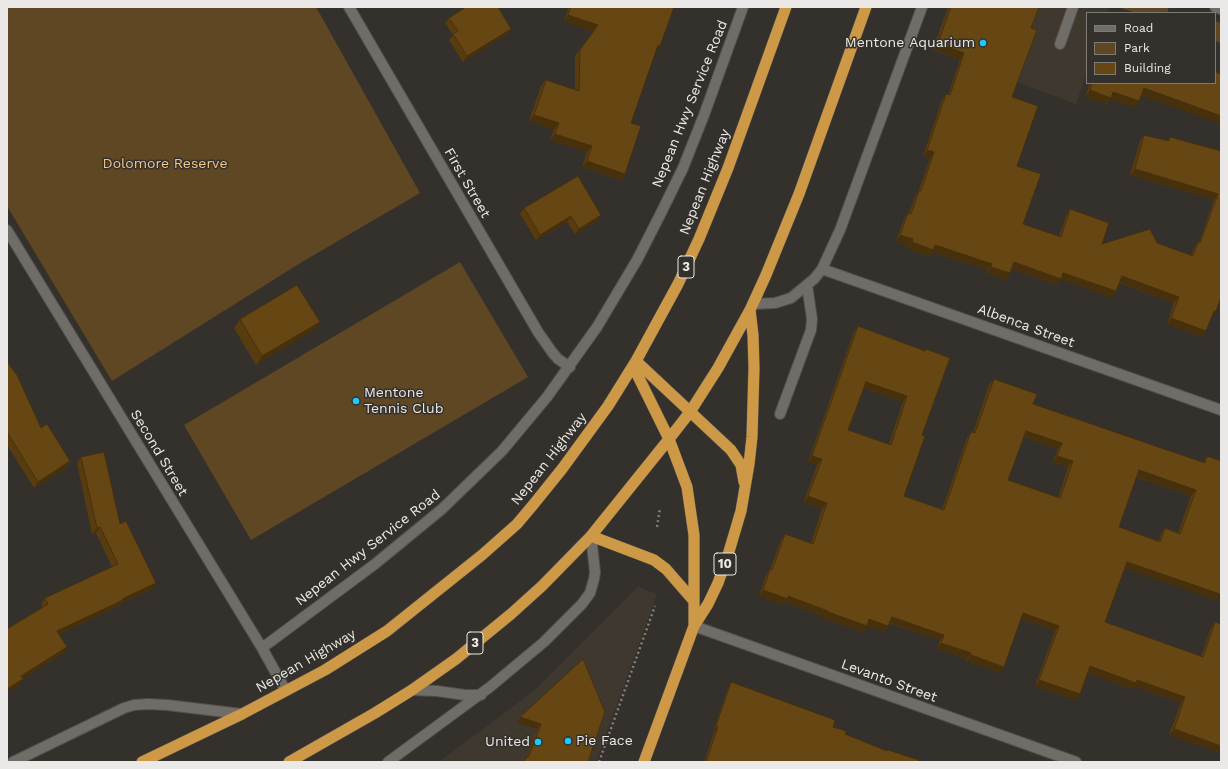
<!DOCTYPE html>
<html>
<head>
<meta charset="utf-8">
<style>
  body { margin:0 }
  #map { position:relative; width:1228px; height:769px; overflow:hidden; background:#34312d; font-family:"Work Sans",sans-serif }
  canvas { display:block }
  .frame { position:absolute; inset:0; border:8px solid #ebe9e7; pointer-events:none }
  .legend { position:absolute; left:1086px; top:12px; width:130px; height:72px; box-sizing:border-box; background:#34312d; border:1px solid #7d7b77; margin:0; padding:5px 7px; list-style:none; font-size:12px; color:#ebe9e7 }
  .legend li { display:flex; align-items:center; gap:8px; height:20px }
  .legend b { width:20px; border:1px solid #7d7b77 }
</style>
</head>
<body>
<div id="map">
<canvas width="1228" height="769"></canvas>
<div class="frame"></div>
<ul class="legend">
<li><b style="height:5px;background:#706d68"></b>Road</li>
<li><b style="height:11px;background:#5f4724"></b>Park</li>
<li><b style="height:11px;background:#664613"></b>Building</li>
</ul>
</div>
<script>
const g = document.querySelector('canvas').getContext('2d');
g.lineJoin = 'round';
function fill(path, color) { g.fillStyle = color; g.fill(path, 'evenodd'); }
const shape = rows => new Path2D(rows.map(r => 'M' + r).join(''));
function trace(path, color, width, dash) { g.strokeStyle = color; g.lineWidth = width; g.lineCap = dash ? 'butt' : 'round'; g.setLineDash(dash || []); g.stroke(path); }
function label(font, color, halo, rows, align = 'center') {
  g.font = font + ' "Work Sans",sans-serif'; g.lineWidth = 3; g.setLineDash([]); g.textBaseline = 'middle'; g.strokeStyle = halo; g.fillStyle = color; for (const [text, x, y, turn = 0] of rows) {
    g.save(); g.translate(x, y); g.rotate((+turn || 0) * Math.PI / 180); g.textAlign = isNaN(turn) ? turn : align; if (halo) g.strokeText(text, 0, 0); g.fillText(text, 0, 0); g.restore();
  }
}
fill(shape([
  [948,7,1104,7,1109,9,1107,13,1087,13,1087,72,1076,104,932,50],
  [638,587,657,594,596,762,439,762,534,691]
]), '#3f382f');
fill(shape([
  [7,7,316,7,420,193,302,262,112,381,7,206],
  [1118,7,1169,7,1167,13,1136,13],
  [1215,21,1221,23,1221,43,1215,41],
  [460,262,528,377,251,540,184,425]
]), '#5f4724');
const service = shape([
  [1060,44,1073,7]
]);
const minor = shape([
  [349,7,538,332,552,352,558,359,570,367],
  [1215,7,1221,9],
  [7,230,262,648,286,691],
  [822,269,1221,410],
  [753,304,775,303,791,298,814,279,822,269,840,230,922,7],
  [780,414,811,330,812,319,807,285],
  [694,626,1076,762],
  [262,648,375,564,442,509,502,451,547,397,597,327,637,260,662,211,683,168,704,115,743,7],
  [412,690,437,691,465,695,481,695],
  [13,762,124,708,134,705,148,704,167,705,242,714],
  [388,762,490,687,544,642,582,604,590,593,594,579,595,572,591,536]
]);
const trunk = shape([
  [636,361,731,450,741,465,744,482],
  [633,366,669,439,687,487,694,535,694,626],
  [591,536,654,560,666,569,693,600],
  [142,762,242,714,325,670,387,631,482,555,517,524,533,505,562,469,608,406,636,361,678,284,699,239,728,168,786,7],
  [289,762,375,713,412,690,456,659,511,614,542,586,591,536,669,439,690,412,718,368,750,310,766,275,799,194,866,7],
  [644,762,694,626,708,604,718,583,728,555,741,511,749,464,752,437,754,368,753,335,750,310]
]);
trace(service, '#514f4c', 12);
trace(minor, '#514f4c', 12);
trace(trunk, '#514f4c', 12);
trace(shape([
  [657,527,660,508],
  [599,762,655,606]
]), '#807e7b', 2.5, [2, 3]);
trace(service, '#706d68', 10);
trace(minor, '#706d68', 10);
trace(trunk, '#ce9946', 11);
fill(shape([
  [569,7,674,7,655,53,631,123,625,174,621,180,582,167,587,152,550,140,554,130,529,121,541,86,546,80,575,89,575,56,593,32,564,21],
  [949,7,1039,7,1031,28,1012,97,1017,166,1023,224,1059,236,1066,216,1070,209,1102,244,1157,243,1191,255,1194,249,1198,242,1199,243,1214,200,1130,175,1140,141,1144,135,1167,141,1170,137,1221,151,1211,318,1202,337,1167,324,1174,303,1119,283,1116,291,1112,298,1060,279,1056,285,1012,269,1010,273,1006,280,987,273,988,270,932,252,929,256,908,249,909,246,896,241,904,219,908,213,909,213,915,197,918,192,930,159,923,156,942,100,946,94,948,95,960,60,933,49],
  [449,18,507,34,463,62,449,40,453,35,445,23],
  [1090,83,1215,83,1141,95,1135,108,1110,99,1107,104,1085,97],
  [524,208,597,221,575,234,567,222,536,240,520,214],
  [240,319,320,322,314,330,256,365,234,328],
  [858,326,925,351,922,435,904,496,942,510,967,438,971,432,973,433,989,385,994,379,1033,404,1203,463,1207,456,1216,600,1125,568,1105,622,1201,656,1211,628,1215,622,1221,753,1169,735,1181,703,1133,686,1131,689,1088,673,1076,700,1035,686,1055,631,1021,619,1000,673,966,661,967,659,937,649,940,640,889,623,888,626,884,632,867,626,863,632,823,618,824,617,785,602,783,605,759,596,766,575,770,569,781,540,785,534,811,543,822,509,804,502,817,465,808,462,854,332],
  [864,388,903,402,889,444,848,430],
  [1023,437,1058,449,1053,462,1068,467,1058,498,1008,480],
  [1136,477,1191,496,1178,533,1165,528,1161,534,1159,541,1119,527],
  [7,362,41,428,70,461,66,468,34,488,7,445],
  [81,457,120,524,152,589,121,603,119,606,59,634,67,647,63,653,23,678,23,679,19,685,7,692,7,629,43,608,41,604,45,598,112,567,96,533,92,534,77,463],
  [731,682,833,727,845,734,887,751,888,750,918,762,704,762,714,733,713,732,728,688],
  [605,712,526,760,537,729,517,723]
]), '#583c10');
fill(shape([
  [568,15,598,25,593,32,564,21],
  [511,29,507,34,463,62,467,56],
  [938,43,964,53,960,60,933,49],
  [658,45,660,46,655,53],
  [1144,88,1221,116,1221,124,1139,95],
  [1090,90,1113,92,1139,101,1135,108,1110,99,1107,104,1085,97],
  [534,115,559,123,554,130,529,121],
  [555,134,592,146,587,152,550,140],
  [927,150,934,152,930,159,923,156],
  [587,161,625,174,621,180,582,167],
  [1135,169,1218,194,1214,200,1130,175],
  [601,215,597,221,575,234,579,229],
  [571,216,567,222,536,240,540,235],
  [900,235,913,239,909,246,896,241],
  [912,242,935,245,992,264,988,270,932,252,929,256,908,249],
  [1014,262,1063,273,1116,291,1112,298,1060,279,1056,285,1010,268],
  [991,267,1010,273,1006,280,987,273],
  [1122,276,1179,297,1174,303,1118,282],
  [1214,311,1216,311,1211,318],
  [1171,318,1206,331,1202,337,1167,324],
  [320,322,314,330,256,365,262,356],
  [866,382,907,396,903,402,862,387],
  [1026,431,1062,443,1058,449,1021,436],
  [812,456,822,459,817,465,808,462],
  [1057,456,1073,461,1068,467,1053,462],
  [70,461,66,468,34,488,38,482],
  [1139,470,1196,490,1191,496,1135,476],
  [808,496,827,503,822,509,804,502],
  [100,527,96,533,92,534,97,528],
  [1127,562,1220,594,1216,600,1123,568],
  [156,583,152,589,121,603,119,606,53,637,57,631],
  [763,590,788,596,828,611,824,617,785,602,783,605,759,596],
  [828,612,869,619,888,626,884,632,867,626,863,632,823,618],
  [1023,613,1059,626,1055,631,1019,618],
  [892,617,944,635,940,640,888,622],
  [941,643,971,653,967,659,937,649],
  [67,647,63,653,17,682,21,676],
  [971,655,1004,667,1000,673,966,661],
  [1090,666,1137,680,1185,697,1181,703,1133,686,1131,689,1086,672],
  [23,679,19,685,7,692,7,689],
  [1039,680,1080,694,1076,700,1035,686],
  [520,717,541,724,537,729,517,723],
  [716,726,718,727,714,733,713,732],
  [1174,729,1221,746,1221,753,1169,735]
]), '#47310d');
const building = shape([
  [466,7,498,7,511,29,467,56,453,34,458,31,449,18,466,7],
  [571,7,674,7,660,46,658,45,631,123,641,126,625,174,587,161,592,146,555,134,559,123,534,115,546,80,579,91,580,50,598,25,568,15,571,7],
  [951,7,1039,7,1031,28,1037,30,1012,97,1038,106,1017,166,1041,174,1023,224,1061,237,1070,209,1109,223,1102,244,1150,229,1157,243,1193,256,1198,242,1200,243,1218,194,1135,169,1144,135,1169,141,1170,137,1221,151,1221,297,1216,311,1214,311,1206,331,1171,318,1179,297,1122,276,1116,291,1063,273,1061,279,1014,262,1010,273,991,267,992,264,935,245,933,250,912,242,913,239,900,235,908,213,911,214,919,191,921,191,934,152,927,150,946,94,950,95,964,53,938,43,951,7],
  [1215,72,1221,74,1221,116,1144,88,1139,101,1113,92,1111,98,1090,90,1092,83,1215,83,1215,72],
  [578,176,601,215,579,229,571,216,540,235,524,208,578,176],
  [297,285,320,322,262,356,240,319,297,285],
  [858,326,925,351,926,349,950,358,922,435,925,436,904,496,944,510,971,432,975,433,994,379,1037,394,1033,404,1205,463,1207,456,1221,461,1221,591,1220,594,1127,562,1105,622,1203,657,1215,622,1221,624,1221,746,1174,729,1185,697,1137,680,1136,683,1090,666,1080,694,1039,680,1059,626,1023,613,1004,667,971,655,971,653,941,643,944,635,892,617,888,626,869,619,867,626,828,612,828,611,788,596,788,599,763,590,770,569,772,570,785,534,813,544,827,503,808,496,822,459,812,456,858,326],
  [866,382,907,396,891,445,848,430,866,382],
  [1026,431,1062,443,1057,456,1073,461,1060,498,1008,480,1026,431],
  [1139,470,1196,490,1180,534,1165,528,1160,542,1119,527,1139,470],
  [7,362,17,375,41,428,47,424,70,461,38,482,7,432,7,362],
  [104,452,120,524,126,521,156,583,122,599,123,600,57,631,67,647,21,676,23,679,7,689,7,629,48,604,45,598,118,564,100,527,97,528,81,457,104,452],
  [583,659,605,712,588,762,523,762,529,756,541,724,520,717,583,659],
  [731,682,835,720,833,727,846,731,845,734,887,751,888,750,919,760,918,762,706,762,718,727,716,726,731,682]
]);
fill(building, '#664613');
trace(building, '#47310d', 1);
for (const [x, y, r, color] of [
  [983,43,4,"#1acafc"],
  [356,401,4,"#1acafc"],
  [568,741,4,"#1acafc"],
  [538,742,4,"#1acafc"]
]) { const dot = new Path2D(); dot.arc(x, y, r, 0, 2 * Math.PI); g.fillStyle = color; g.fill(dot); trace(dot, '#34312d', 1.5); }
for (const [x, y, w] of [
  [686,267,16],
  [725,564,22],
  [475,643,16]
]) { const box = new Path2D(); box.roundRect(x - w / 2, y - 11, w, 22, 3); g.fillStyle = '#34312d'; g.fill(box); trace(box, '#ebe9e7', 1); }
label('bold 13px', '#ebe9e7', null, [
  ["3",686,267],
  ["10",725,564],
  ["3",475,643]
]);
label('14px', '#ebe9e7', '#34312d', [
  ["Mentone Aquarium",975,43],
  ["Mentone",364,393,"left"],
  ["Tennis Club",364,409,"left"],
  ["Pie Face",576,741,"left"],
  ["United",530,742]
], 'right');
label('14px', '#ebe9e7', '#34312d', [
  ["Nepean Hwy Service Road",690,104,-68],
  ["Nepean Highway",705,182,-68],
  ["First Street",467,183,60],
  ["Albenca Street",1026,326,20],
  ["Second Street",159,453,59],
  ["Nepean Highway",549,459,-52],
  ["Nepean Hwy Service Road",368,548,-38],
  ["Nepean Highway",306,661,-30],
  ["Levanto Street",889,681,20]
]);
label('14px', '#f6c582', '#34312d', [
  ["Dolomore Reserve",165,164]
]);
</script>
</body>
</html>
